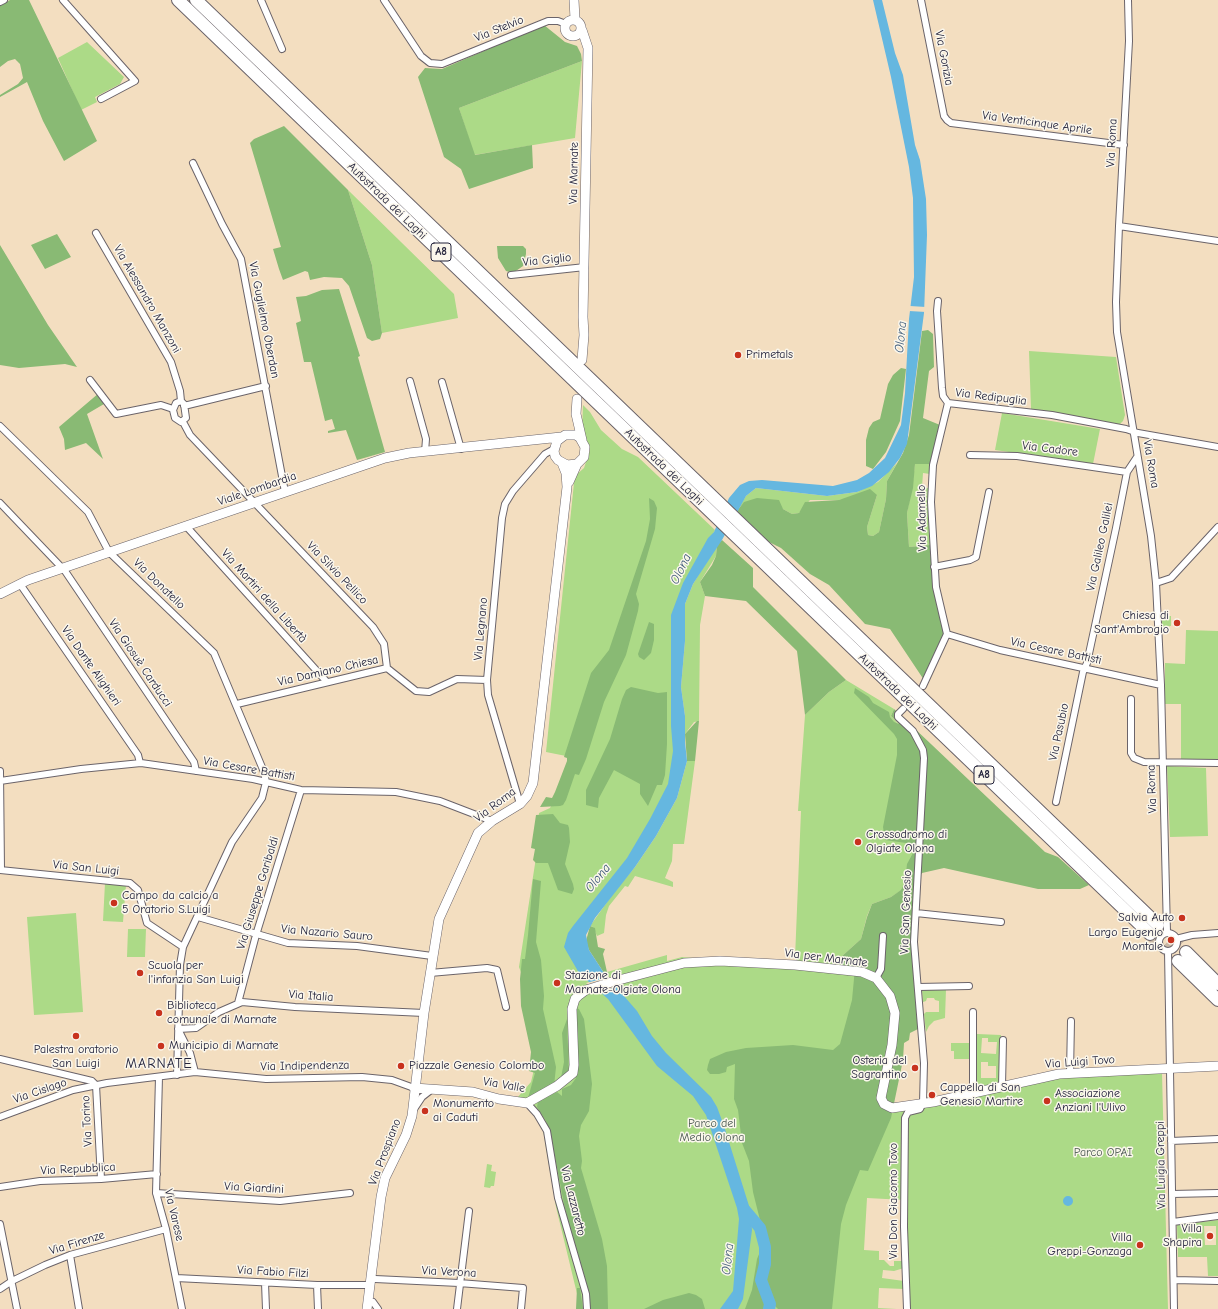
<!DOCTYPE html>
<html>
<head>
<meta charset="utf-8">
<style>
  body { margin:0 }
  canvas { display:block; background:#f3dec0 }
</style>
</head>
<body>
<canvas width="1218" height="1309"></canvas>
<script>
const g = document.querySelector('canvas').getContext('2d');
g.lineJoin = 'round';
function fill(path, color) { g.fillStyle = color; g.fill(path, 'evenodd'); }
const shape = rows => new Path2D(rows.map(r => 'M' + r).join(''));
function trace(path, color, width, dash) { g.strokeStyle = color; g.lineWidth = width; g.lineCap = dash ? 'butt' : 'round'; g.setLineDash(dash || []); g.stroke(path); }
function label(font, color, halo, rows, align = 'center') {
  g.font = font + ' "Comic Neue",sans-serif'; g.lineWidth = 3; g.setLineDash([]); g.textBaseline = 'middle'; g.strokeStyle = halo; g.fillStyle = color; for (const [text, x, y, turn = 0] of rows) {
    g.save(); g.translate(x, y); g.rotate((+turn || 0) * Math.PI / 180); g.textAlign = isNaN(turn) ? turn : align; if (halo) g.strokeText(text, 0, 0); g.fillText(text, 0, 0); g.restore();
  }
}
fill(shape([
  [87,42,124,77,120,84,95,97,97,102,81,110,58,58],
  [582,61,575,138,474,155,459,108],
  [348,190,454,294,458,318,382,333,372,265],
  [1029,351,1116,357,1125,415,1123,421,1119,425,1031,409],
  [583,405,590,412,601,430,622,449,638,457,715,530,682,596,679,767,651,825,570,941,609,978,607,972,667,955,667,961,682,957,861,973,881,1105,919,1109,983,1093,1055,1079,1080,1076,1162,1073,1168,1309,907,1309,905,1200,867,1198,864,1250,879,1251,879,1260,884,1260,890,1266,894,1266,894,1261,903,1261,904,1268,894,1271,883,1270,882,1278,904,1281,904,1289,879,1288,878,1308,897,1309,579,1309,579,1302,556,1207,543,1130,530,1110,517,1098,531,1082,540,1044,537,1015,519,967,537,851,539,813,550,808,562,786,571,757,546,752,574,483,576,475,584,468,590,450,582,430],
  [1002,413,1100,429,1093,464,995,450],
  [897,463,887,481,886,499,879,532,873,536,868,535,867,527,877,495,839,500,810,500,799,513,792,514,783,509,745,502,737,510,746,496,756,488,827,496,857,492,878,482],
  [915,464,931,464,930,474,923,473,922,487,928,488,930,545,909,547,907,513,912,488],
  [717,545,716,556,700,582,705,596,700,625,699,721,694,722,685,734,685,716,681,687,685,641,685,604,693,584],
  [1162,616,1171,616,1171,626,1162,627],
  [1186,630,1218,631,1218,760,1181,760,1181,704,1165,704,1165,663,1185,664],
  [846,680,894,709,891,716,912,740,914,882,891,897,872,904,867,916,861,939,841,957,842,966,798,962,795,958,801,811,798,811,805,715,829,692],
  [691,760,695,761,684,844,673,844,672,861,665,878,673,882,673,887,635,876,628,887,625,886,609,906,606,915,604,933,597,936,593,927,590,926,615,891,635,867,656,836,677,798,687,761],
  [1167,766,1206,768,1208,836,1170,837],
  [105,883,126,885,123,922,103,921],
  [76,913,83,1012,34,1015,27,917],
  [128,929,146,929,145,957,127,957],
  [946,989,945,1018,934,1021,929,1026,926,1032,924,1014,926,1012,939,1012,939,1001,935,1000,934,998,927,998,926,1001,923,1002,922,990],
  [977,1034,1001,1035,1000,1082,981,1087,976,1083],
  [982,1038,988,1038,988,1042,997,1042,996,1054,981,1053],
  [981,1062,988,1062,988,1066,996,1066,996,1078,981,1078],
  [951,1043,970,1043,970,1059,954,1059,954,1051,951,1051],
  [487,1164,492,1165,491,1171,496,1172,494,1186,491,1186,490,1188,484,1187],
  [1218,1220,1218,1276,1208,1276,1207,1257,1178,1257,1177,1225],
  [1204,1226,1216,1226,1216,1245,1205,1245]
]), '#acda87');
fill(shape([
  [10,0,29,0,97,141,64,161,43,121,27,82,0,97,0,95,18,84,23,78,20,64,15,59,8,61,0,67,0,6],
  [544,25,565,42,577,46,581,54,582,61,459,108,475,155,532,145,533,168,469,189,461,169,444,157,418,77,425,68,442,69],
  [284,126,348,190,372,265,382,333,380,339,372,341,367,338,349,286,342,278,324,277,310,280,308,272,305,271,283,280,279,269,273,249,281,247,250,143,254,139],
  [57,234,71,257,45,269,31,245],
  [0,245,48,325,77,367,65,364,19,368,0,365],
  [497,246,523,246,526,249,526,254,523,266,513,273,506,271,498,258],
  [339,289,360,356,358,357,385,452,357,460,346,430,328,433,328,431,335,429,332,419,325,421,311,362,304,362,296,323,301,321,296,297,306,296,322,290],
  [928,330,933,334,934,367,929,371,923,418,940,425,931,464,915,464,913,488,907,513,909,547,930,545,933,589,945,634,924,680,890,629,865,624,829,585,810,574,781,548,769,542,737,511,744,502,757,498,779,500,783,509,792,514,799,513,805,502,839,500,870,489,877,495,867,527,868,535,873,536,879,532,886,499,887,481,903,453,909,435,922,331],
  [901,368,906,369,900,421,886,452,873,469,866,466,866,440,869,428,873,422,880,419,888,384,893,375],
  [99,393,104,404,87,414,103,459,86,443,65,450,64,439,59,427],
  [649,498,654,501,657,508,655,529,636,594,639,604,638,611,626,655,604,702,586,759,579,775,575,774,566,800,563,805,560,806,540,807,546,797,552,798,555,792,567,761,567,758,564,757,591,673,609,650,646,541,650,519],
  [722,540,753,568,753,587,846,680,829,692,805,715,797,651,746,601,705,596,700,582,712,565,716,556,717,545],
  [649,622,654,624,654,640,651,653,644,660,639,657,638,654],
  [631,687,658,693,667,692,667,744,665,775,662,785,657,785,648,806,640,794,640,784,614,770,599,798,598,808,586,805,586,790,610,739,622,699,626,690],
  [855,688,869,697,873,703,889,712,890,717,894,722,899,724,891,716,894,709,1045,852,1058,857,1089,885,1080,889,1038,889,944,868,922,873,919,877,914,942,918,1029,910,1033,909,1040,904,1043,903,1060,891,1118,868,1171,860,1170,846,1205,841,1224,832,1309,778,1309,774,1305,774,1309,745,1309,752,1290,757,1259,765,1240,753,1192,749,1161,742,1143,738,1110,734,1099,735,1064,727,1067,726,1072,719,1074,710,1074,707,1070,708,1065,710,1059,726,1052,746,1048,793,1045,833,1050,840,1044,852,1000,855,968,842,966,840,960,841,957,861,939,867,917,872,904,891,897,901,890,905,883,907,864,913,853,912,847,906,843,885,840,883,827,897,755,897,739,894,734,854,693],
  [697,721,699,721,695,761,687,761,685,734],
  [553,814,560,823,568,825,569,828,570,842,565,864,573,884,574,889,572,894,558,890,548,863,536,863,533,860,535,849,531,848,536,815],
  [533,879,541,881,536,942,541,960,544,996,543,1009,556,1067,554,1086,528,1098,535,1073,529,1071,531,1052,521,1006,520,979,522,959,525,959,528,935],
  [590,926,595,928,598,947,605,949,603,954,607,972,604,973,589,950,586,941],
  [575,1008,579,1009,584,1019,592,1084,589,1111,581,1125,579,1136,582,1161,581,1168,602,1239,607,1266,608,1309,590,1309,564,1204,551,1136,546,1121,537,1107,538,1101,557,1092,562,1096,562,1089,571,1085,576,1078],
  [567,1019,569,1076,560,1083,564,1062,562,1033],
  [577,1288,580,1288,583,1309,576,1309],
  [689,1293,696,1295,702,1299,705,1309,644,1309,663,1300]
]), '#89ba74');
fill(shape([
  [873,0,882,0,895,53,903,75,915,145,920,160,926,199,927,235,924,313,907,444,900,458,889,472,872,486,857,492,827,496,756,488,746,496,722,540,693,584,685,604,685,641,681,687,685,716,685,742,687,761,677,798,656,836,635,867,595,918,586,935,589,950,604,973,637,1011,652,1036,666,1053,711,1097,717,1107,724,1126,750,1209,752,1230,743,1299,738,1309,720,1309,733,1291,739,1219,737,1208,706,1115,693,1096,657,1066,608,999,579,973,564,947,568,933,573,926,627,858,650,819,668,784,673,751,671,726,671,615,683,583,708,538,714,532,729,498,740,485,749,481,762,480,833,486,857,480,869,473,885,458,901,425,905,393,909,319,914,277,913,198,909,167,891,77],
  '1063 1201a5 5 0 1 1 10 0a5 5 0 1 1-10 0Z'
]), '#65b7e0');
fill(shape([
  [910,306,926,307,926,312,909,311],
  [610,977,619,986,597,993,586,983]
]), '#f3dec0');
trace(shape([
  [744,1209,760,1228,765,1247,765,1264,761,1280,770,1304,769,1309]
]), '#65b7e0', 12);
trace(shape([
  [1158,925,1186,952],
  [1150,934,1178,961]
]), '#c9b8a5', 12, [12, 6]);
const street = shape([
  [63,0,135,81,101,99],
  [261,0,282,49],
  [384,0,421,56,430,63,442,64,548,21,558,21,566,24],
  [921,0,944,116,947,120,951,123,1124,145],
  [1128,0,1129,41,1119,226,1116,302,1117,332,1151,536,1156,583,1161,685,1167,932],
  [0,2,4,0],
  [193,163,222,224,241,259,285,492],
  [1119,226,1218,241],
  [96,233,171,362,180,391,181,401],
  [511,275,585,267],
  [938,301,937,311,942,388,943,396,948,403,1052,415,1126,429,1138,433,1218,447],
  [90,380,116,414,161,405,173,409],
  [410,381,426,439,425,452],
  [442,382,461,449],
  [181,401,184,404,186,418,181,422,175,418,173,410,176,403,181,401],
  [184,406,266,386],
  [183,422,190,435,373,627,384,644,387,668],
  [0,426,88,512,109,552,214,653,264,772,266,782,262,798,232,842,183,947,180,965,177,1075],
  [970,455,1017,456,1127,472],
  [0,503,65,571,194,762,196,771],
  [186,526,326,681],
  [934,567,970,560,976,557,989,492],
  [1156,583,1171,578,1218,527],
  [20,584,138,755,140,763],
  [947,634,936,587,931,502,933,465,948,403],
  [947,634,1000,650,1161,685],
  [923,686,947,634],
  [1131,699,1131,753,1134,758,1144,762,1218,763],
  [237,704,387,668,416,691,429,692,457,679,487,680],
  [903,709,898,714,898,717,913,731,923,750,924,758,914,942,924,1063,923,1103,920,1109,908,1112,905,1118,904,1227,907,1309],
  [0,771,1,870],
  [0,781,81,769,141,763,253,779,301,790,396,792,440,801,492,821],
  [1056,802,1083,672,1087,663,1116,528,1127,472,1137,457],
  [520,804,488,695,487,680,502,518,505,504,513,491,545,454,554,449],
  [0,870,130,883,138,890,147,923,183,947],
  [916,913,1001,922],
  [198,917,288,943,357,946,432,956],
  '1159 942a9 9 0 1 1 18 0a9 9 0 1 1-18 0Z',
  [1176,939,1192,935,1218,933],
  [1168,951,1174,1309],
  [430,973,487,968,497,970,506,1007],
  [876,978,881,969,883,936],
  [918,987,969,986],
  [238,1003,256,935,301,790],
  [973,1012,973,1092],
  [178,1029,196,1028,219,1012,242,1002,295,1007,424,1013],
  [179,1031,190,1053,195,1072],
  [0,1059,92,1081,96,1085],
  [1070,1073,1071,1021],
  [159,1077,156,1193,166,1229,182,1309],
  [96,1085,101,1179],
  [1002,1086,1003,1040],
  [527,1103,537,1114,547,1131,558,1198,586,1294,587,1309],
  [414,1109,422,1097,431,1090],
  [0,1117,73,1090,107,1083,195,1072,266,1079,362,1077,392,1080,414,1088],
  [1171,1141,1218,1139],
  [0,1187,40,1181,101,1179,157,1174],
  [156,1193,280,1201,350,1193],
  [1172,1194,1218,1193],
  [1173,1222,1218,1216],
  [0,1224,17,1309],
  [70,1255,79,1309],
  [176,1278,317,1285,369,1285],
  [375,1279,459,1283,523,1288,521,1309],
  [1174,1280,1218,1281],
  [265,1283,266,1309],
  [317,1285,318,1309],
  [0,1289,12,1281,45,1265,70,1255,166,1229],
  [373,1302,378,1309],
  [457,1309,469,1211]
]);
const secondary = shape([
  [574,0,575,19],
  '565 28a8 8 0 1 1 16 0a8 8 0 1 1-16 0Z',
  [582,30,588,48,583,317,584,335,582,360],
  [577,399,576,414,582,440],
  [569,482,577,464,584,457,585,447,580,438,576,435,565,435,557,441,554,451,555,456,558,460,567,465,577,464],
  [0,594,28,580,385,458,409,453,561,437],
  [414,1088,473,1092,499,1099,527,1103,557,1086,573,1073,574,1065,572,1009,575,999,578,996,586,990,615,981,684,963,720,961,795,965,862,972,876,978,890,996,895,1013,892,1045,881,1098,884,1104,892,1108,933,1102,1059,1074,1218,1066],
  [367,1309,381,1197,385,1178,406,1135,412,1116,424,1013,439,919,478,833,492,821,520,804,527,796,533,783,567,487,566,473,562,463]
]);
const highway = shape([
  [178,0,1150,934],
  [196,0,1158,925],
  [1186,952,1218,984],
  [1178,961,1218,1000]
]);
trace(street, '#6b646a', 8);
trace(secondary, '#6b646a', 10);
trace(highway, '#6b646a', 14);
trace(street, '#fff', 6);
trace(secondary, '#fff', 9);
trace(highway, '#fff', 12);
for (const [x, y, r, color] of [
  [738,355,4,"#c8321e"],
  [1177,623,4,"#c8321e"],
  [858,842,4,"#c8321e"],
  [114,903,4,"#c8321e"],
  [1182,918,4,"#c8321e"],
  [1171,940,4,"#c8321e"],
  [140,973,4,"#c8321e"],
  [557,983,4,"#c8321e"],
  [159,1013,4,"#c8321e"],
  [76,1036,4,"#c8321e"],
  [161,1046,4,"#c8321e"],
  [401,1066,4,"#c8321e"],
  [915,1068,4,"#c8321e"],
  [932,1095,4,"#c8321e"],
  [1047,1101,4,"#c8321e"],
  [425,1111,4,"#c8321e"],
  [1210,1236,4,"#c8321e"],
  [1140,1245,4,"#c8321e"]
]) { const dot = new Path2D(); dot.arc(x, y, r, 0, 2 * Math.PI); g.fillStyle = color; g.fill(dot); trace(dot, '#fbf7ec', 1.5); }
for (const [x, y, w] of [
  [441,252,20],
  [984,775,20]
]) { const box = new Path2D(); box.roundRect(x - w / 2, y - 9, w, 18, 3); g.fillStyle = '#fbf7ec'; g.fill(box); trace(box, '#22223b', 1); }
label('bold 11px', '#22223b', null, [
  ["A8",441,252],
  ["A8",984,775]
]);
label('12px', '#22223b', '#fbf7ec', [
  ["Via Stelvio",499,29,-22],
  ["Via Gorizia",944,58,79],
  ["Via Venticinque Aprile",1037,123,8],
  ["Via Roma",1112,143,-87],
  ["Via Marnate",574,173,-89],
  ["Autostrada dei Laghi",387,201,44],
  ["Via Giglio",547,260,-6],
  ["Via Alessandro Manzoni",147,299,60],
  ["Via Guglielmo Oberdan",264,320,79],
  ["Via Redipuglia",991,397,7],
  ["Via Cadore",1050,449,7],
  ["Via Roma",1151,464,80],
  ["Autostrada dei Laghi",664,467,44],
  ["Viale Lombardia",257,489,-19],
  ["Via Adamello",922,518,-91],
  ["Via Galileo Galilei",1100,547,-78],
  ["Via Silvio Pellico",337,573,46],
  ["Via Donatello",159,584,44],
  ["Via Martiri della Libertà",264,596,48],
  ["Via Legnano",481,629,-85],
  ["Via Cesare Battisti",1056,651,12],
  ["Via Giosuè Carducci",140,663,56],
  ["Via Dante Alighieri",91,666,55],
  ["Via Damiano Chiesa",328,671,-13],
  ["Autostrada dei Laghi",898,692,44],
  ["Via Pasubio",1059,732,-78],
  ["Via Cesare Battisti",249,769,10],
  ["Via Roma",1152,789,-92],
  ["Via Roma",495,805,-37],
  ["Via San Luigi",86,868,6],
  ["Via Giuseppe Garibaldi",258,893,-73],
  ["Via San Genesio",906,912,-88],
  ["Via Nazario Sauro",327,933,5],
  ["Via per Marnate",826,958,7],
  ["Via Italia",311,996,4],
  ["Via Luigi Tovo",1080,1062,-4],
  ["Via Indipendenza",305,1066,-1],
  ["Via Valle",504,1085,10],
  ["Via Cislago",40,1091,-19],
  ["Via Torino",87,1121,-93],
  ["Via Prospiano",385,1152,-69],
  ["Via Luigia Greppi",1161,1165,-91],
  ["Via Repubblica",78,1169,-3],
  ["Via Giardini",254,1188,3],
  ["Via Lazzaretto",573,1201,76],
  ["Via Don Giacomo Tovo",894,1201,-90],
  ["Via Varese",174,1215,77],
  ["Via Firenze",77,1243,-17],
  ["Via Fabio Filzi",273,1272,3],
  ["Via Verona",449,1272,3]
]);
label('12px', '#22223b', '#fbf7ec', [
  ["Primetals",746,355],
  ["Chiesa di",1169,616,"right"],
  ["Sant'Ambrogio",1169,630,"right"],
  ["Crossodromo di",866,835],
  ["Olgiate Olona",866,849],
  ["Campo da calcio a",122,896],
  ["5 Oratorio S.Luigi",122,910],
  ["Salvia Auto",1174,918,"right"],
  ["Largo Eugenio",1163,933,"right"],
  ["Montale",1163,947,"right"],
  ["Scuola per",148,966],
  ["l'infanzia San Luigi",148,980],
  ["Stazione di",565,976],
  ["Marnate-Olgiate Olona",565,990],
  ["Biblioteca",167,1006],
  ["comunale di Marnate",167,1020],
  ["Municipio di Marnate",169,1046],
  ["Palestra oratorio",76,1050,"center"],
  ["San Luigi",76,1064,"center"],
  ["Osteria del",907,1061,"right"],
  ["Sagrantino",907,1075,"right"],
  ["Piazzale Genesio Colombo",409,1066],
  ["Cappella di San",940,1088],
  ["Genesio Martire",940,1102],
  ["Associazione",1055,1094],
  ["Anziani l'Ulivo",1055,1108],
  ["Monumento",433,1104],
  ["ai Caduti",433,1118],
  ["Villa",1202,1229,"right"],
  ["Shapira",1202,1243,"right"],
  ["Villa",1132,1238,"right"],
  ["Greppi-Gonzaga",1132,1252,"right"]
], 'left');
label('12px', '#4b5952', '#fbf7ec', [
  ["Parco del",712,1124],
  ["Medio Olona",712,1138],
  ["Parco OPAI",1103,1153]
]);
label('italic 13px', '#395675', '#fbf7ec', [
  ["Olona",901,337,-84],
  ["Olona",681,569,-64],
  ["Olona",598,878,-51],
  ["Olona",728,1259,-84]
]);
g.letterSpacing = '1px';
label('14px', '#22223b', '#fbf7ec', [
  ["MARNATE",159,1064]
]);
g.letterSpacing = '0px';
</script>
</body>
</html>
